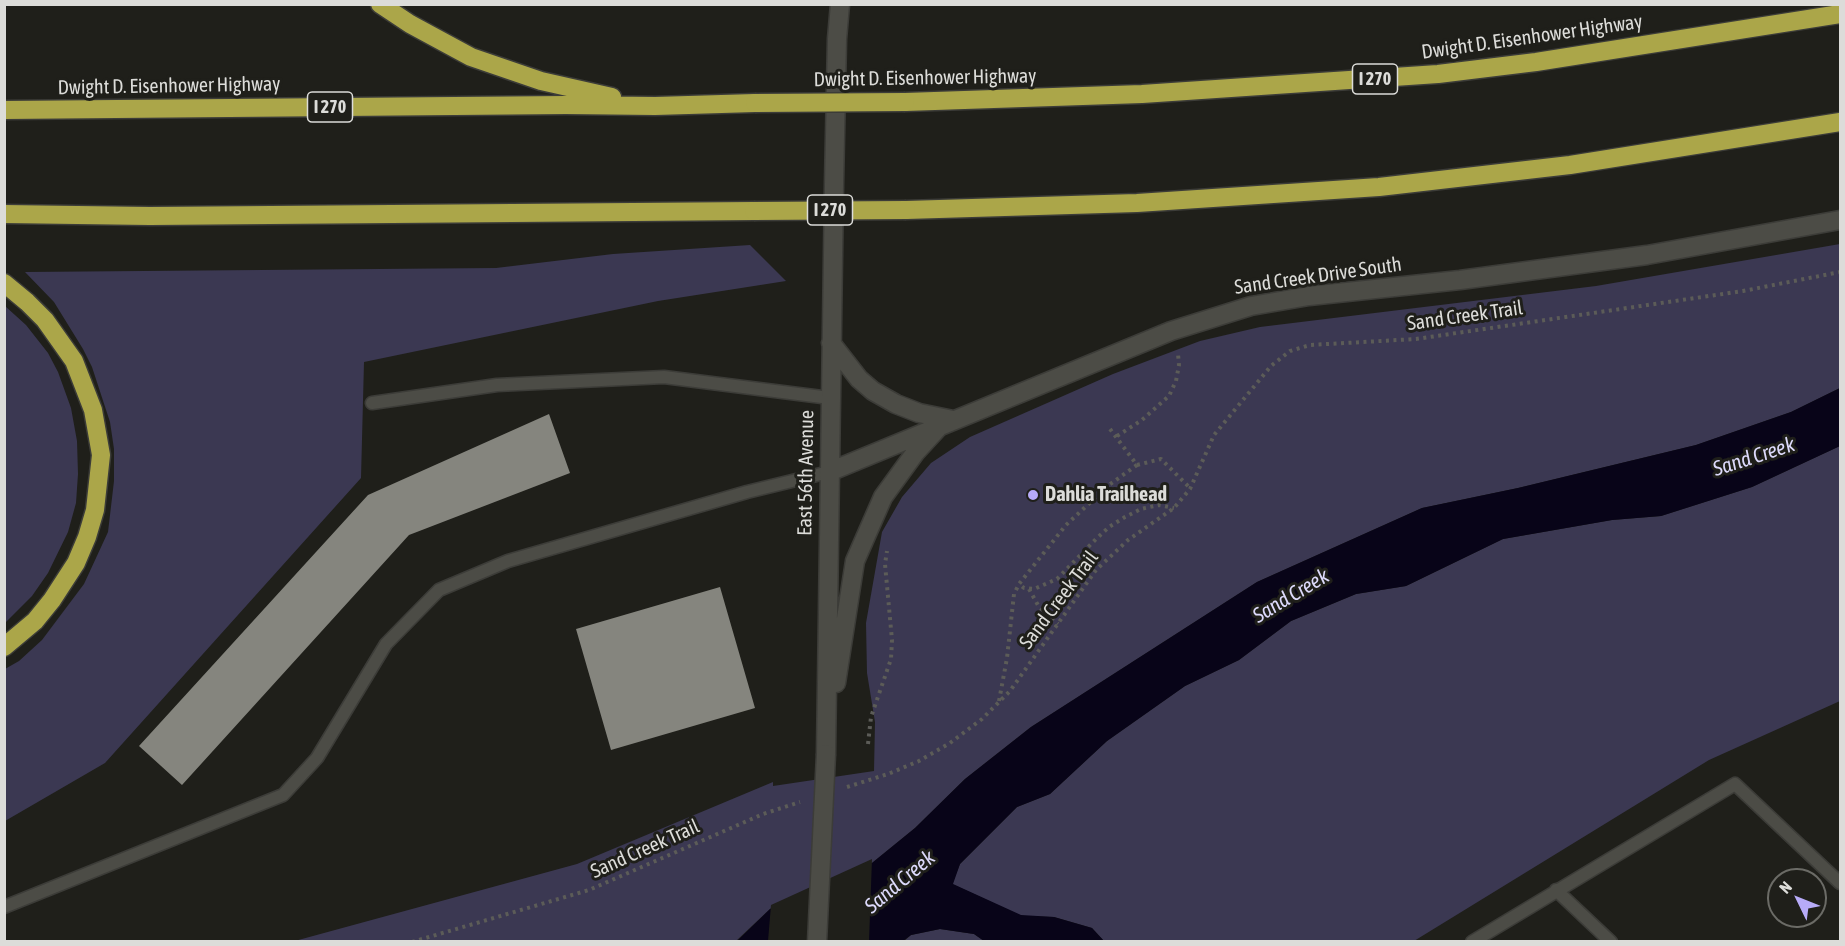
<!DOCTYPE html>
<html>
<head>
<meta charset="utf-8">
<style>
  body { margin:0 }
  #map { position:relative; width:1845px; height:946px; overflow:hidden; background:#1f1f1a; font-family:"Asap Condensed",sans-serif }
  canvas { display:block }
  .frame { position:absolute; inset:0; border:6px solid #dcdcd9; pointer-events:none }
  .north { position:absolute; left:1767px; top:868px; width:60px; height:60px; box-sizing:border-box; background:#1f1f1a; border:2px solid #6b6b66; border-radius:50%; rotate:313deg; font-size:16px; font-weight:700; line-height:24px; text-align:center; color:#dcdcd9 }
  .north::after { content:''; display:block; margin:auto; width:21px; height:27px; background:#b7abf8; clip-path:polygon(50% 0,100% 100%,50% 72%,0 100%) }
</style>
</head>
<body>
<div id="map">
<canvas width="1845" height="946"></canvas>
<div class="frame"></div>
<div class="north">N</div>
</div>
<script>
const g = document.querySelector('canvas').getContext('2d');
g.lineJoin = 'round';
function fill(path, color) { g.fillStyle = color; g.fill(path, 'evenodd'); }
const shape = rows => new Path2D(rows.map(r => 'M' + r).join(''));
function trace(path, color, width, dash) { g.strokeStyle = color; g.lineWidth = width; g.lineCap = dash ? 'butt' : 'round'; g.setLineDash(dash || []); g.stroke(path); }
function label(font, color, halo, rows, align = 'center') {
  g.font = font + ' "Asap Condensed",sans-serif'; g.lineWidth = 6; g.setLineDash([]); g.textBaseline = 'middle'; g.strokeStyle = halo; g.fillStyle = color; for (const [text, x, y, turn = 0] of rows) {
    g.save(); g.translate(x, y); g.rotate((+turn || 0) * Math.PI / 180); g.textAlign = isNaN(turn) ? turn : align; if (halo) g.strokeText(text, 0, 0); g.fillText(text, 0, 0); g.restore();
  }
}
fill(shape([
  [1840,244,1840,388,1791,412,1696,445,1518,488,1422,508,1257,582,1031,727,965,779,915,828,872,863,770,909,736,941,291,942,577,864,773,782,773,786,874,771,875,722,867,673,866,623,882,532,902,497,931,463,970,437,1113,374,1200,341,1260,327,1596,286],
  [750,245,786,281,658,301,364,362,361,478,105,763,5,821,5,669,19,661,42,640,84,584,108,532,114,481,114,449,110,422,92,367,83,349,54,302,25,272,496,268,613,254],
  [5,306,26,325,48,353,58,372,71,408,77,441,78,474,76,503,68,532,48,573,32,596,5,623],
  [1840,446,1840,701,1709,760,1414,941,1104,941,1092,928,1054,917,1021,916,952,884,960,864,1017,807,1050,794,1107,741,1185,686,1239,660,1291,621,1356,594,1406,586,1503,539,1612,520,1661,516,1752,487],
  [940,929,974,934,984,941,903,942,911,935]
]), '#3b3852');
fill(shape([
  [1840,388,1840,446,1752,487,1661,516,1612,520,1503,539,1406,586,1356,594,1291,621,1239,660,1185,686,1107,741,1050,794,1017,807,960,864,953,884,1021,915,1054,917,1092,928,1104,941,984,941,974,934,940,929,911,935,903,941,736,942,770,909,872,863,915,828,965,779,1031,727,1257,582,1422,508,1518,488,1696,445,1791,412]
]), '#080418');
fill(shape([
  [872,859,869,942,768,941,771,905]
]), '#1f1f1a');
fill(shape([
  [549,414,570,473,409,535,182,785,139,746,368,495],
  [720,587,755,708,611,750,576,629]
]), '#85857e');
const lane = shape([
  [372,403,497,385,664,377,830,398],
  [1556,890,1611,942],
  [4,907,283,795,317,758,386,644,439,590,508,561,747,492,829,472],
  [1472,942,1735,784,1840,883]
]);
const secondary = shape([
  [831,343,859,379,873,391,896,404,919,413,953,420],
  [829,472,1171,331,1251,306,1309,296,1460,280,1647,255,1840,220],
  [836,683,855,561,883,497,915,453,938,428],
  [826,754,834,184,837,39,840,4]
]);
const highway = shape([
  [380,4,410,24,471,57,541,81,612,97],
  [905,102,1142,94,1438,74,1536,62,1840,14],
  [4,110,566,105,655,106,755,103],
  [906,210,1137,203,1379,187,1570,165,1840,122],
  [4,214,150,216,754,211],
  [4,283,27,302,45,320,74,361,93,410,101,455,95,510,87,537,76,563,52,600,35,621,4,647]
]);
trace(lane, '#3c3c38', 15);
trace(secondary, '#3c3c38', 21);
trace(highway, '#3c3c38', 21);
trace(shape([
  [1110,429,1137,465,1161,459,1190,488],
  [1117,436,1142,420,1169,396,1176,381,1179,365,1178,354],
  [1137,465,1109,485,1066,525,1019,584,1024,588,1034,589,1057,579,1096,539,1109,527,1125,517,1141,509,1159,505,1174,508],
  [1029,589,1039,607,1058,624],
  [999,701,1007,658,1014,594,1019,584],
  [868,744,871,717,891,659,892,640,885,564,887,551],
  [847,787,888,774,919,761,950,743,982,719,1010,691,1096,570,1128,540,1174,508,1190,489,1214,435,1271,366,1290,351,1310,345,1416,339,1743,291,1840,272],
  [412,942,589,890,763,814,800,802]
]), '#5c5c58', 4, [3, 4.5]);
trace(lane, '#4c4c46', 12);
trace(secondary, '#4c4c46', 18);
trace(highway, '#aba649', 18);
const secondaryBridge = shape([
  [817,942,826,754]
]);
const highwayBridge = shape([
  [755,103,905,102],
  [754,211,906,210]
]);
trace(secondaryBridge, '#3c3c38', 21, []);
trace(highwayBridge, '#3c3c38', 21, []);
trace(secondaryBridge, '#4c4c46', 18);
trace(highwayBridge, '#aba649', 18);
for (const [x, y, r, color] of [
  [1033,495,6,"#b7abf8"]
]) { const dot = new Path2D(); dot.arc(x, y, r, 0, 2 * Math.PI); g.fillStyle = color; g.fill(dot); trace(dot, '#1f1f1a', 2); }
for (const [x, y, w] of [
  [1375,79,45],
  [330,107,45],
  [830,210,45]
]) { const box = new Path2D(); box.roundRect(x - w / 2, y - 15, w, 30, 4.5); g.fillStyle = '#1f1f1a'; g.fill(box); trace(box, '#dcdcd9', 1.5); }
label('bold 18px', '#dcdcd9', null, [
  ["I 270",1375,79],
  ["I 270",330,107],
  ["I 270",830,210]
]);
label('20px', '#dcdcd9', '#1f1f1a', [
  ["Dwight D. Eisenhower Highway",1532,37,-8],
  ["Dwight D. Eisenhower Highway",925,78,-1],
  ["Dwight D. Eisenhower Highway",169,86,-1],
  ["Sand Creek Drive South",1318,276,-8],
  ["Sand Creek Trail",1465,316,-8],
  ["East 56th Avenue",806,473,-89],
  ["Sand Creek Trail",1059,600,-53],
  ["Sand Creek Trail",645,849,-24]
]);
label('bold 20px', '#dcdcd9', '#1f1f1a', [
  ["Dahlia Trailhead",1045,495]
], 'left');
label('italic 21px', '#dddafb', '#1f1f1a', [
  ["Sand Creek",1754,457,-18],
  ["Sand Creek",1291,596,-31],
  ["Sand Creek",900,882,-40]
]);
</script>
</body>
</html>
